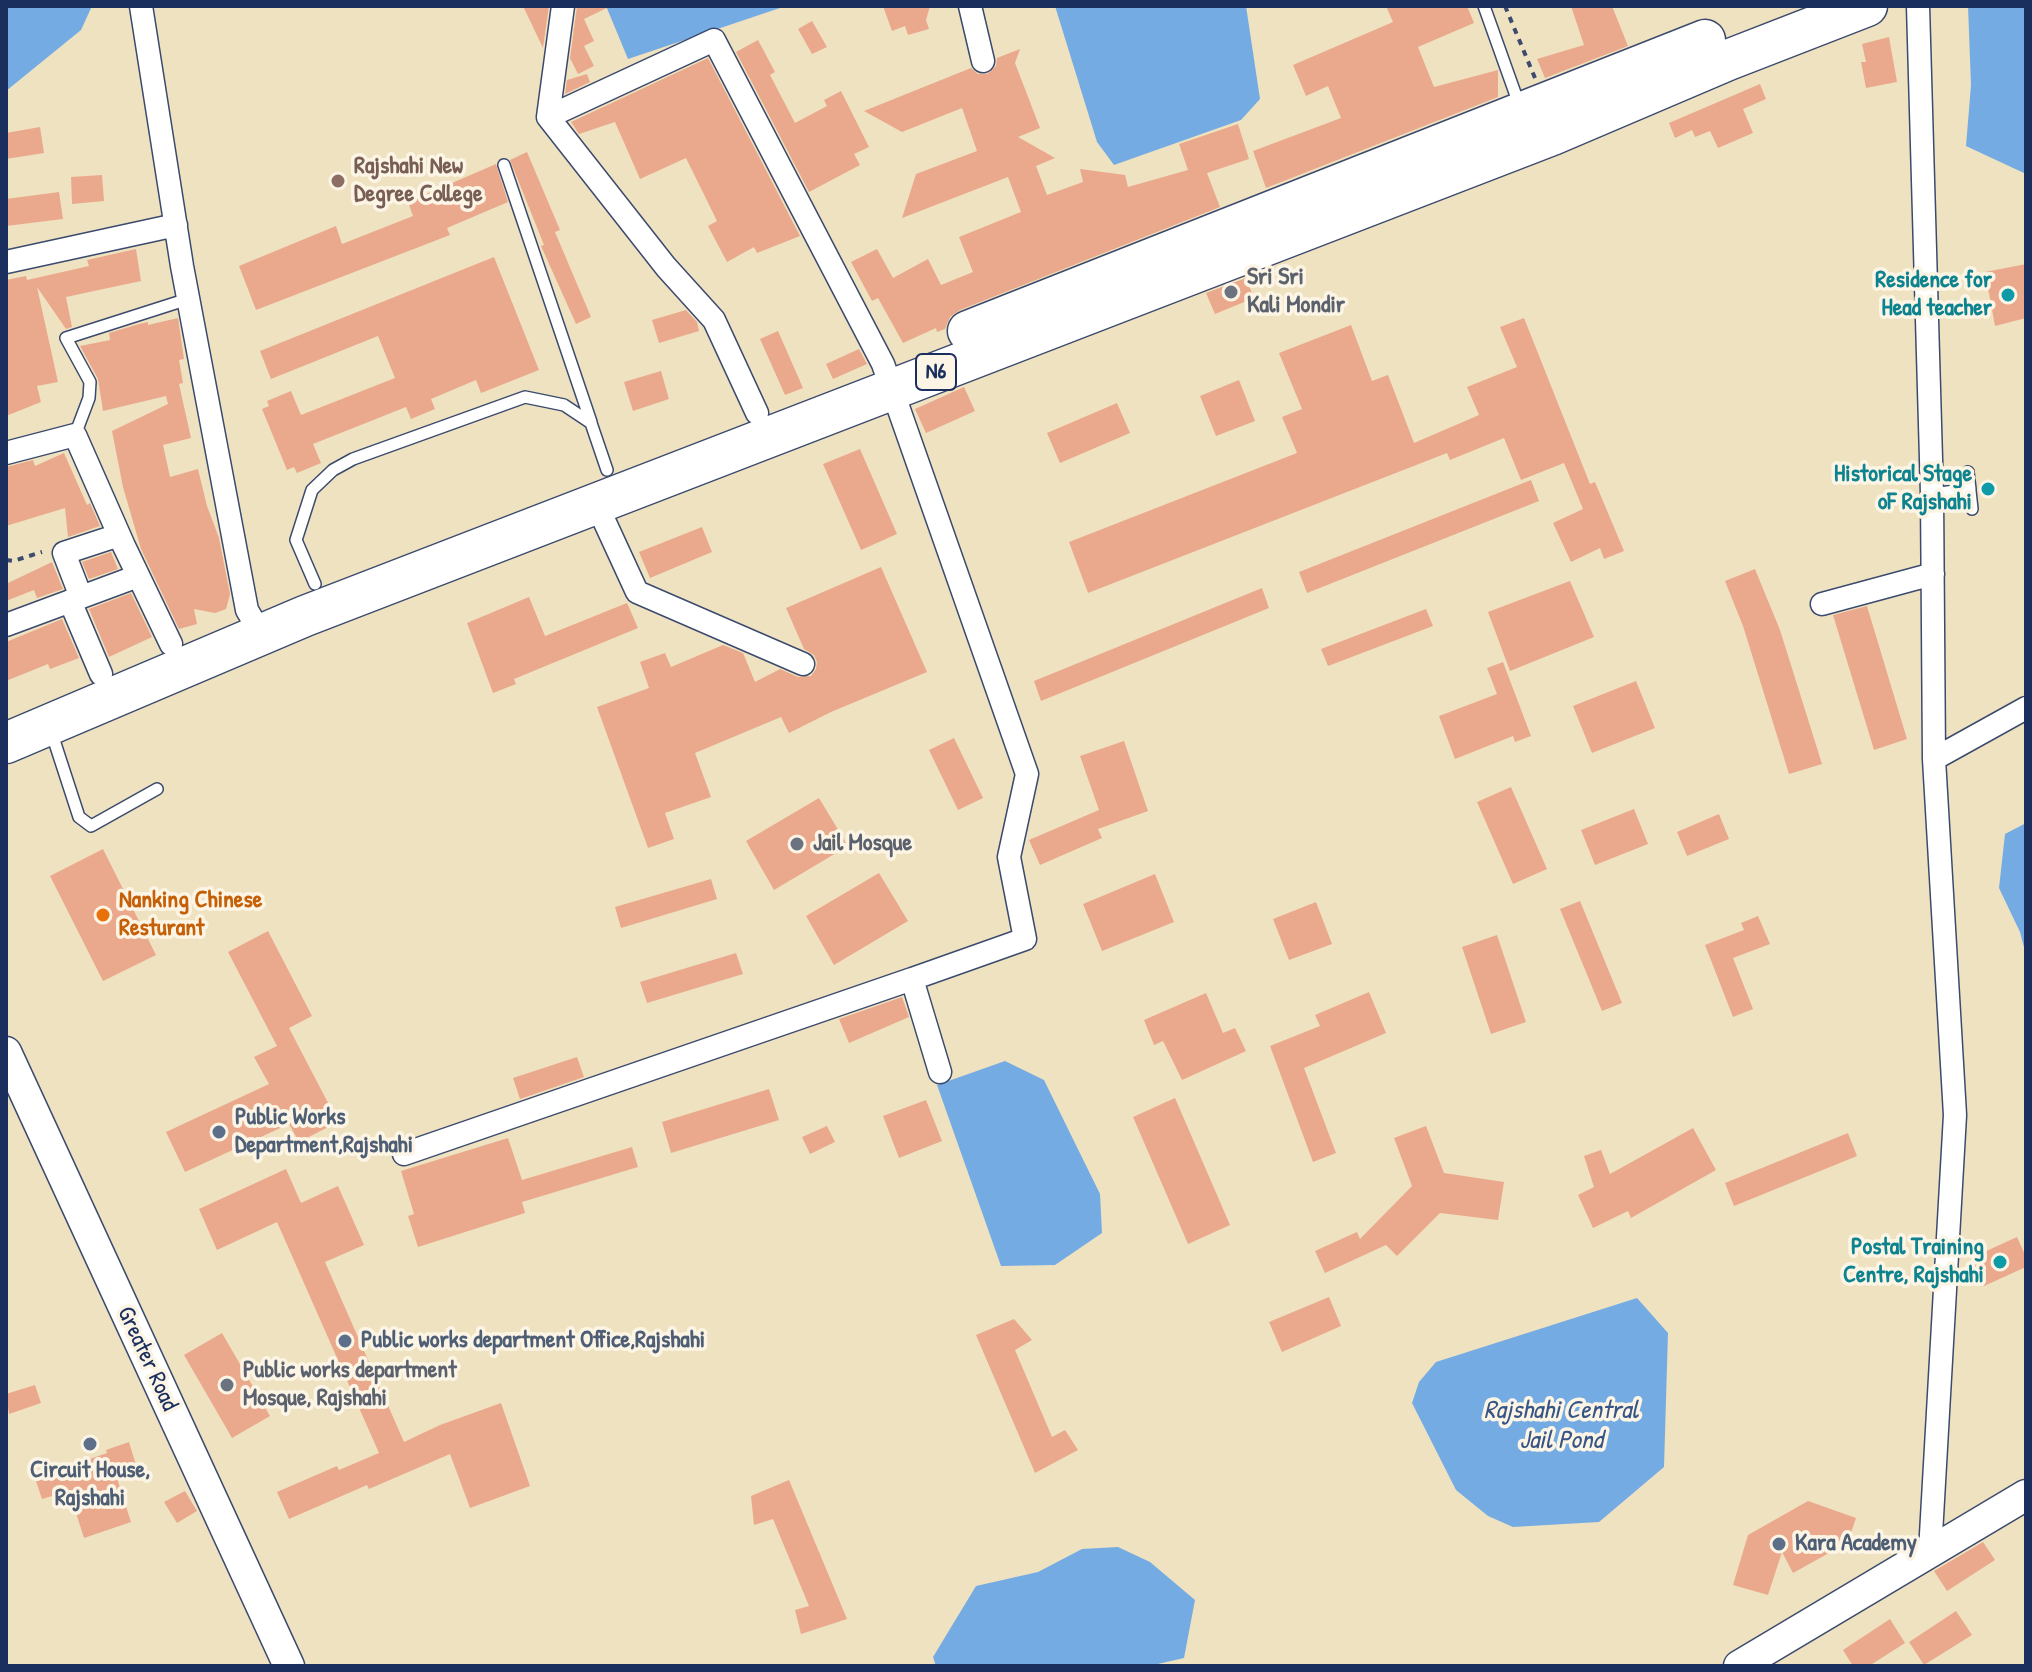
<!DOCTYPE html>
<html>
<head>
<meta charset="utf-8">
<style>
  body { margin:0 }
  #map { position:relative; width:2032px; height:1672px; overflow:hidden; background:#efe2c1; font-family:"Patrick Hand",sans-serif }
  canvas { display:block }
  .frame { position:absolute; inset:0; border:8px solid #1b2f5e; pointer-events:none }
</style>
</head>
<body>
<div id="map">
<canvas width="2032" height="1672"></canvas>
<div class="frame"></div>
</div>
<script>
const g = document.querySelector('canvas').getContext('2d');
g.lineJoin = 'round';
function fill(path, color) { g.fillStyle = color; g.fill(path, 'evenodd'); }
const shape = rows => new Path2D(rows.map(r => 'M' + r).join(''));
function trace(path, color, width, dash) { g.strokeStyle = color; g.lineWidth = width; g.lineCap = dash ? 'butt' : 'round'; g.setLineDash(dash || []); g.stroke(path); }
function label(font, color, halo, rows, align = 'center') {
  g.font = font + ' "Patrick Hand",sans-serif'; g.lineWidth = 7; g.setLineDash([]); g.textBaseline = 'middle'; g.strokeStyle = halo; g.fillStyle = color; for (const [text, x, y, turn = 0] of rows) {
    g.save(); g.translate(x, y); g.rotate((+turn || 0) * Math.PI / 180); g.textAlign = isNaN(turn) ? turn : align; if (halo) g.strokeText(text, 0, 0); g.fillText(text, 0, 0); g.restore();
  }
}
fill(shape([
  [6,6,92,6,81,30,6,91],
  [606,6,786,6,628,59],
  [1055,6,1246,6,1260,99,1241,120,1114,165,1097,142],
  [1968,6,2026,6,2026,174,1966,146,1971,85],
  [2026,823,2026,955,2020,932,1999,888,2005,834],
  [1005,1061,1044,1080,1100,1194,1102,1233,1055,1265,1001,1266,937,1085],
  [1637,1298,1668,1333,1664,1467,1599,1522,1513,1527,1488,1516,1456,1490,1412,1403,1419,1382,1436,1362],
  [1118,1547,1150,1562,1195,1600,1184,1658,1149,1666,936,1666,933,1657,976,1586,1038,1572,1082,1549]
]), '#75abe3');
fill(shape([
  [523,6,549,6,543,48],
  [577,6,611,6,584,19,594,41,584,46,594,66,578,74,570,58],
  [883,6,930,6,926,20,929,29,908,35,905,26,892,31],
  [1386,6,1467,6,1474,23,1418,47,1434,87,1498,70,1498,97,1266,188,1253,151,1341,118,1328,86,1306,96,1293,65,1393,22],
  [1571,6,1612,6,1628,46,1545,78,1537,59,1584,45],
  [812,21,827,47,812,54,798,29],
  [1889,37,1897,82,1866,88,1861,62,1866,62,1862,44],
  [758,40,775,72,770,75,795,123,827,106,824,100,841,91,869,147,854,154,860,165,809,192,736,52],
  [1020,49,1015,63,1040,128,1018,137,1055,158,1036,166,1047,195,1083,182,1080,169,1125,175,1128,187,1188,170,1179,144,1238,124,1249,159,1207,173,1220,207,960,310,950,317,945,329,937,332,936,328,903,343,878,298,872,301,851,262,877,249,893,278,928,259,941,285,973,272,959,237,1021,212,1008,177,902,218,916,174,977,151,962,108,902,132,864,111,971,68,978,74,987,74,996,66,997,58],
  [708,58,800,236,757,253,754,247,727,262,708,226,717,221,686,158,640,179,615,122,579,134,571,122],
  [587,74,590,82,565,94,567,80],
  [1760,84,1766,99,1743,109,1753,133,1718,148,1710,131,1695,137,1692,130,1675,138,1669,123],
  [40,127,44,153,6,159,6,133],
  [527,152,560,230,555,232,591,317,576,324,541,246,544,245,510,160],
  [496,164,508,202,447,228,450,235,256,310,239,266,336,226,342,244,413,216,408,202],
  [102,175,104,201,72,204,71,177],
  [59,192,63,219,6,226,6,199],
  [136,249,141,281,66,297,72,327,66,329,37,287,58,382,37,386,41,402,6,416,6,280,26,276,27,280,89,266,87,260],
  [494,257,539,370,481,393,476,380,431,399,435,409,411,419,406,407,313,444,321,463,297,473,294,467,287,470,262,409,269,406,267,401,291,391,301,415,395,378,378,336,271,379,260,351],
  [2026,264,2026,318,1995,326,1985,272],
  [1246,278,1254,298,1215,314,1206,293],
  [686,310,697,322,699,331,659,343,652,320],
  [178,318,184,359,179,360,183,383,179,384,191,438,163,445,170,477,198,469,207,506,219,538,230,594,226,609,215,613,194,609,197,624,179,629,141,549,123,487,112,431,168,404,166,396,103,411,98,379,80,346,110,340,109,333,139,324,148,322,148,325],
  [1524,318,1590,484,1595,482,1624,551,1604,559,1600,548,1571,562,1553,523,1583,509,1564,463,1521,480,1504,438,1450,460,1447,453,1088,593,1069,542,1297,453,1282,417,1302,409,1279,353,1351,325,1372,381,1388,375,1414,443,1479,415,1467,387,1517,367,1500,327],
  [778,331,803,388,785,395,760,339],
  [859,349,867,364,833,379,826,364],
  [661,371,669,399,633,411,624,382],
  [1239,380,1255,421,1216,436,1200,396],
  [964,387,975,411,926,433,915,409],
  [1117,403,1130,433,1060,463,1047,433],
  [860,449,897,534,861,550,823,464],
  [64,453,87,505,90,503,100,526,68,537,65,508,6,526,6,467,33,460,35,466],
  [1531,480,1539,501,1307,593,1299,572],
  [702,527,712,552,650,578,639,552],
  [111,552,118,569,89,579,82,562],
  [52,562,63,589,37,598,34,590,6,601,6,584],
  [881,567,927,672,831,712,789,733,781,717,695,753,711,797,665,813,674,839,648,848,597,707,649,688,640,662,665,653,671,667,723,645,743,653,755,682,780,669,798,677,811,676,816,669,817,662,814,655,804,649,786,608],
  [1755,569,1780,630,1822,764,1789,774,1743,626,1725,581],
  [1570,581,1594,637,1510,671,1488,612],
  [1262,588,1269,608,1041,701,1034,681],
  [131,593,152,637,109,657,89,609],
  [529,597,545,636,627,603,638,628,514,679,516,684,493,693,467,623],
  [1867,606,1907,739,1874,750,1833,615],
  [1426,609,1433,626,1328,666,1321,649],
  [62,619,79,658,50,669,48,664,6,681,6,642],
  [1503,662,1531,736,1515,742,1513,736,1455,759,1439,716,1497,694,1487,668],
  [1636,681,1655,728,1592,753,1573,706],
  [954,738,983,798,958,810,929,750],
  [1124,741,1148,811,1098,829,1102,838,1040,865,1029,840,1099,810,1080,756],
  [1511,787,1547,869,1513,884,1477,802],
  [819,798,848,846,774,890,746,841],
  [1634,809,1648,844,1595,865,1581,830],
  [1719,814,1729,839,1687,856,1677,832],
  [103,849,156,955,103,981,50,876],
  [879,873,908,921,834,965,806,916],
  [1155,874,1174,922,1102,951,1083,904],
  [711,879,717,899,621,928,615,907],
  [1580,901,1622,1003,1602,1011,1560,909],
  [1316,902,1332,944,1289,960,1273,919],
  [1758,916,1770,944,1733,958,1753,1009,1733,1017,1705,945,1744,930,1741,923],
  [268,931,312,1016,289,1028,338,1122,299,1142,289,1124,185,1172,166,1132,269,1084,254,1057,277,1046,228,952],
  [1497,935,1526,1022,1491,1034,1462,947],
  [736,953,743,974,647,1003,640,982],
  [1369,992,1386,1033,1304,1068,1336,1153,1313,1162,1270,1046,1320,1026,1315,1015],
  [1206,993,1223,1033,1235,1028,1246,1051,1182,1080,1163,1041,1154,1045,1144,1020],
  [902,997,909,1017,849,1043,839,1019],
  [577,1057,584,1077,520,1099,513,1078],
  [769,1089,779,1120,671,1153,662,1122],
  [1175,1098,1230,1225,1188,1244,1133,1117],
  [926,1100,942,1141,899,1158,883,1116],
  [827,1126,835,1142,810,1154,802,1137],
  [1426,1126,1444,1173,1504,1182,1498,1220,1440,1213,1397,1256,1386,1245,1325,1273,1315,1251,1357,1232,1360,1239,1412,1186,1394,1138],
  [1693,1128,1716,1170,1631,1218,1628,1211,1593,1228,1578,1195,1594,1187,1584,1156,1601,1150,1610,1174],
  [1848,1133,1857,1156,1734,1206,1725,1183],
  [508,1138,522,1180,632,1147,638,1167,522,1202,525,1213,418,1247,408,1216,414,1214,401,1171],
  [286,1169,301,1203,338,1186,364,1245,325,1262,404,1442,440,1425,501,1403,530,1486,470,1508,450,1454,369,1489,367,1485,289,1519,277,1492,337,1466,339,1470,379,1453,277,1222,217,1250,199,1209],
  [2017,1237,2026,1257,2026,1267,1984,1286,1971,1258],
  [1329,1297,1341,1326,1282,1352,1269,1322],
  [1014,1319,1032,1340,1015,1350,1052,1437,1065,1430,1078,1450,1035,1473,976,1335],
  [222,1333,270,1416,232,1438,184,1355],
  [35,1385,41,1403,9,1414,6,1394],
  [129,1442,136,1465,115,1472,131,1522,84,1538,69,1491,42,1499,35,1478,107,1453,106,1450],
  [789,1480,847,1619,801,1634,795,1610,809,1606,773,1519,754,1525,751,1496],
  [185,1491,197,1511,177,1523,164,1502],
  [1808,1501,1856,1518,1845,1550,1838,1548,1793,1573,1782,1552,1768,1595,1733,1585,1748,1535],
  [1983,1542,1995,1560,1947,1591,1934,1571],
  [1956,1611,1972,1635,1924,1665,1909,1642],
  [1890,1619,1905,1643,1869,1666,1853,1666,1843,1650]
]), '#eaa98c');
const lane = shape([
  [1484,6,1520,107],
  [504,165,591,422],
  [75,435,89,398,90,382,66,338,188,299],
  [1932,494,1970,489,1968,472,1972,509],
  [315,584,296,540,312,490,333,470,353,459,525,397,564,405,591,423,607,470],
  [51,731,79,817,91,826,157,789]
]);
const street = shape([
  [141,6,182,266,247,610,261,634],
  [563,6,548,117,666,267,714,320,757,413],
  [970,6,983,61],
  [1918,6,1932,494,1934,759,1955,1115,1930,1552],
  [548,117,714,40,883,364,1027,774,1009,857,1025,939,912,979,940,1072],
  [6,262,176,225],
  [6,453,75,435,124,546,171,644],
  [596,503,637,592,803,664],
  [81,597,64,553,119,535],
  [70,601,101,674],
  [1822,604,1933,574],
  [6,625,138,576],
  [1934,759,2026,708],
  [404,1154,912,979]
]);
const secondary = shape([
  [6,1052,289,1666],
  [1739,1666,2026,1495]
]);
const highway = shape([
  [968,331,1705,40],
  [6,743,305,616,1552,135,1728,60,1867,6]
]);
trace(lane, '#3b4a6d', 14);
trace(street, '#3b4a6d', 25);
trace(secondary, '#3b4a6d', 33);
trace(highway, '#3b4a6d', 43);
trace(shape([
  [1505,6,1535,78],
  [6,560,13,561,42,552]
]), '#3b4a6d', 4, [6, 6]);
trace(lane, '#fff', 11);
trace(street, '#fff', 22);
trace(secondary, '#fff', 30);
trace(highway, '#fff', 40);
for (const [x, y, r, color] of [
  [338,181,8,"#8d6e63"],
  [1231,292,8,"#6b7280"],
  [2008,295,8,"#0f9aa8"],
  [1988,489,8,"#0f9aa8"],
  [797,844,8,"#6b7280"],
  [103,915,8,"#e8710a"],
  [219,1132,8,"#5c6f8a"],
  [2000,1262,8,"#0f9aa8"],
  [345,1341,8,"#5c6f8a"],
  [227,1385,8,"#6b7280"],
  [90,1444,8,"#5c6f8a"],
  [1779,1544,8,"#5c6f8a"]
]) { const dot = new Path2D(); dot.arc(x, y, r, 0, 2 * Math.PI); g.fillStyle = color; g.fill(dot); trace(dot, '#fcf5e5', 3); }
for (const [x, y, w] of [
  [936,372,40]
]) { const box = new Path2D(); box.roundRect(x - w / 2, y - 18, w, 36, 6); g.fillStyle = '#fcf5e5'; g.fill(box); trace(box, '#1b2f5e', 2); }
label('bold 22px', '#1b2f5e', null, [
  ["N6",936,372]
]);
label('bold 24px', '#785e54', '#fcf5e5', [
  ["Rajshahi New",354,167],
  ["Degree College",354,195]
], 'left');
label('bold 24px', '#5b616d', '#fcf5e5', [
  ["Sri Sri",1247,278],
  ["Kali Mondir",1247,306],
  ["Jail Mosque",813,844],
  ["Public works department",243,1371],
  ["Mosque, Rajshahi",243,1399]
], 'left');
label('bold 24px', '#0d838f', '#fcf5e5', [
  ["Residence for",1992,281],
  ["Head teacher",1992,309],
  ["Historical Stage",1972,475],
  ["oF Rajshahi",1972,503],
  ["Postal Training",1984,1248],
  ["Centre, Rajshahi",1984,1276]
], 'right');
label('bold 24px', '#c56008', '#fcf5e5', [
  ["Nanking Chinese",119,901],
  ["Resturant",119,929]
], 'left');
label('bold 24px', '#4e5e75', '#fcf5e5', [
  ["Public Works",235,1118],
  ["Department,Rajshahi",235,1146],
  ["Public works department Office,Rajshahi",361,1341],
  ["Circuit House,",90,1471,"center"],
  ["Rajshahi",90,1499,"center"],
  ["Kara Academy",1795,1544]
], 'left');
label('24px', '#1b2f5e', '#fcf5e5', [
  ["Greater Road",147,1359,65]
]);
label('italic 26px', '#365486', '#fcf5e5', [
  ["Rajshahi Central",1561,1411],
  ["Jail Pond",1561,1441]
]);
</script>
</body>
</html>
